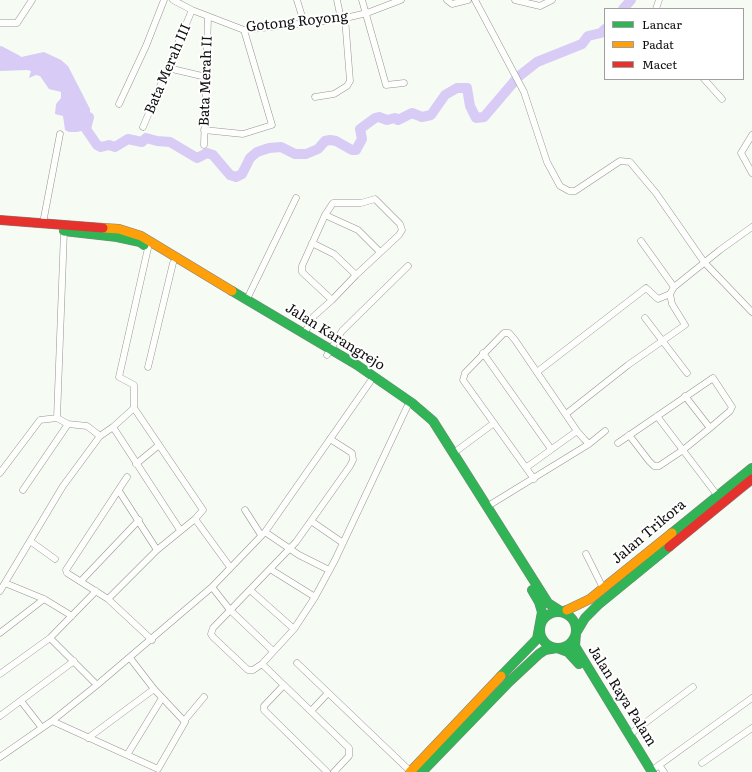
<!DOCTYPE html>
<html>
<head>
<meta charset="utf-8">
<style>
  body { margin:0 }
  #map { position:relative; width:752px; height:772px; overflow:hidden; background:#f6fcf4; font-family:Literata,serif }
  canvas { display:block }
  .legend { position:absolute; left:604px; top:8px; width:140px; height:72px; box-sizing:border-box; background:#fff; border:1px solid #9f9f9f; margin:0; padding:5px 7px; list-style:none; font-size:12px; color:#0f0f0f }
  .legend li { display:flex; align-items:center; gap:8px; height:20px }
  .legend b { width:20px; border:1px solid #9f9f9f }
</style>
</head>
<body>
<div id="map">
<canvas width="752" height="772"></canvas>
<ul class="legend">
<li><b style="height:5px;background:#30b455"></b>Lancar</li>
<li><b style="height:5px;background:#ff9f0a"></b>Padat</li>
<li><b style="height:5px;background:#e5322d"></b>Macet</li>
</ul>
</div>
<script>
const g = document.querySelector('canvas').getContext('2d');
g.lineJoin = 'round';
function fill(path, color) { g.fillStyle = color; g.fill(path, 'evenodd'); }
const shape = rows => new Path2D(rows.map(r => 'M' + r).join(''));
function trace(path, color, width, dash) { g.strokeStyle = color; g.lineWidth = width; g.lineCap = dash ? 'butt' : 'round'; g.setLineDash(dash || []); g.stroke(path); }
function label(font, color, halo, rows, align = 'center') {
  g.font = font + ' Literata,serif'; g.lineWidth = 4; g.setLineDash([]); g.textBaseline = 'middle'; g.strokeStyle = halo; g.fillStyle = color; for (const [text, x, y, turn = 0] of rows) {
    g.save(); g.translate(x, y); g.rotate((+turn || 0) * Math.PI / 180); g.textAlign = isNaN(turn) ? turn : align; if (halo) g.strokeText(text, 0, 0); g.fillText(text, 0, 0); g.restore();
  }
}
fill(shape([
  [44,52,61,60,68,66,90,109,89,129,77,132,69,132,65,130,63,116,55,114,56,104,61,98,61,92,49,89,40,76,36,75,29,78,31,71,27,70,0,71,0,53,21,57]
]), '#d8cbf5');
trace(shape([
  [747,489,752,485]
]), '#d8cbf5', 1.5);
trace(shape([
  [623,9,631,0],
  [0,51,17,60],
  [89,117,86,129,97,145,101,147,109,145,115,147,128,139,142,142,146,138,157,141,170,142,197,158,207,153,213,155,230,175,236,177,242,174,250,158,257,152,269,148,281,147,295,154,306,154,318,149,325,141,330,140,336,141,352,150,356,150,362,139,360,129,375,118,379,117,387,120,395,118,398,120,412,113,422,117,431,115,445,95,457,88,467,88,470,106,476,118,484,117,518,77,537,62,582,44,588,36,601,33,605,29]
]), '#d8cbf5', 10);
const street = shape([
  [173,0,192,10,244,30,341,19,367,13,401,0],
  [297,0,304,23],
  [337,0,341,19],
  [362,0,386,85,404,83],
  [447,0,452,4,468,0],
  [475,0,524,92,547,162,560,186,569,191,575,191,620,161,630,162,656,193,704,262,752,312],
  [515,0,540,6,552,0],
  [656,9,659,0],
  [0,23,17,23,32,0],
  [168,68,206,77],
  [704,79,722,99],
  [315,97,334,94,347,86,350,81,345,18],
  [119,104,146,46,164,0],
  [143,127,192,10],
  [204,130,243,134,272,125,244,30],
  [752,135,741,153,752,173],
  [204,145,208,17],
  [325,215,358,230,380,252],
  [43,223,60,134],
  [64,231,57,418,68,424,87,426,100,436,113,427,134,408],
  [641,241,674,287],
  [312,243,334,254,356,275],
  [247,299,296,198],
  [645,318,687,373],
  [304,334,314,316,332,300,356,275,399,235,402,230,400,224,375,199,361,203,333,203,325,215,302,266,302,272,332,300],
  [483,353,551,449],
  [327,355,342,331,408,266],
  [148,367,173,263],
  [537,372,646,288,658,299,670,294],
  [685,396,710,428],
  [566,414,628,365,685,325,672,304,670,294,674,287,720,250,752,227],
  [657,416,717,495],
  [113,427,180,530],
  [330,439,352,453,353,460,350,466,296,542,213,628,211,634,213,637,248,670,253,670,262,664,349,748,349,756,334,772],
  [618,443,713,378,732,407,730,411,710,428,683,450,659,466,654,466,649,461,629,435],
  [455,452,494,423],
  [136,464,159,445],
  [527,467,577,431],
  [0,473,40,420,57,418],
  [127,477,66,570,67,573,108,599,152,640],
  [534,479,463,380,465,373,504,333,509,333,515,340,577,431,584,439,589,444,605,431],
  [23,490,68,424],
  [119,491,157,550],
  [488,506,589,444],
  [245,510,261,535],
  [195,519,230,567],
  [311,521,343,543],
  [265,532,299,555,329,570],
  [30,541,55,559],
  [586,554,603,588],
  [270,569,315,597],
  [81,581,139,520],
  [5,583,44,599,72,616],
  [212,587,230,610,273,651],
  [250,590,294,629],
  [0,591,63,486,100,436],
  [108,599,157,550,195,519,203,510,134,408,134,385,119,377,148,248],
  [0,633,44,599],
  [50,638,97,685],
  [297,663,410,771],
  [262,664,294,629,315,597,335,560,407,407],
  [0,674,50,638,96,591],
  [284,685,264,706,264,710,327,772],
  [21,701,42,728],
  [311,711,328,693],
  [0,716,74,661],
  [52,721,158,769,185,722,154,689,130,658],
  [184,721,204,697],
  [629,735,693,687],
  [88,738,154,689],
  [127,755,162,698],
  [0,757,52,721,97,685,212,587,265,532,370,382],
  [702,763,752,728],
  [659,765,664,772],
  [651,771,752,698]
]);
const fast = shape([
  [64,231,117,237,140,242,144,245],
  [232,291,357,365,412,403,433,421,548,603,562,612,567,610],
  [672,533,752,468],
  '540 630a18 18 0 1 1 36 0a18 18 0 1 1-36 0Z',
  [501,676,537,639,542,612,539,602,532,590],
  [422,772,509,682,539,654,545,650,557,648,568,652,579,664],
  [652,772,575,646,576,633,585,618,598,605,669,547]
]);
const slow = shape([
  [103,228,119,229,141,236,232,291],
  [567,610,590,599,672,533],
  [410,772,501,676]
]);
const jam = shape([
  [0,220,103,228],
  [669,547,752,479]
]);
trace(street, '#939692', 7);
trace(fast, '#80837f', 10);
trace(slow, '#80837f', 10);
trace(jam, '#80837f', 10);
trace(street, '#fefffd', 6);
trace(fast, '#30b455', 9);
trace(slow, '#ff9f0a', 9);
trace(jam, '#e5322d', 9);
label('14px', '#0f0f0f', '#fff', [
  ["Gotong Royong",297,22,-6],
  ["Bata Merah III",168,69,-67],
  ["Bata Merah II",206,81,-88],
  ["Jalan Karangrejo",335,337,32],
  ["Jalan Trikora",649,532,-40],
  ["Jalan Raya Palam",622,696,58]
]);
</script>
</body>
</html>
